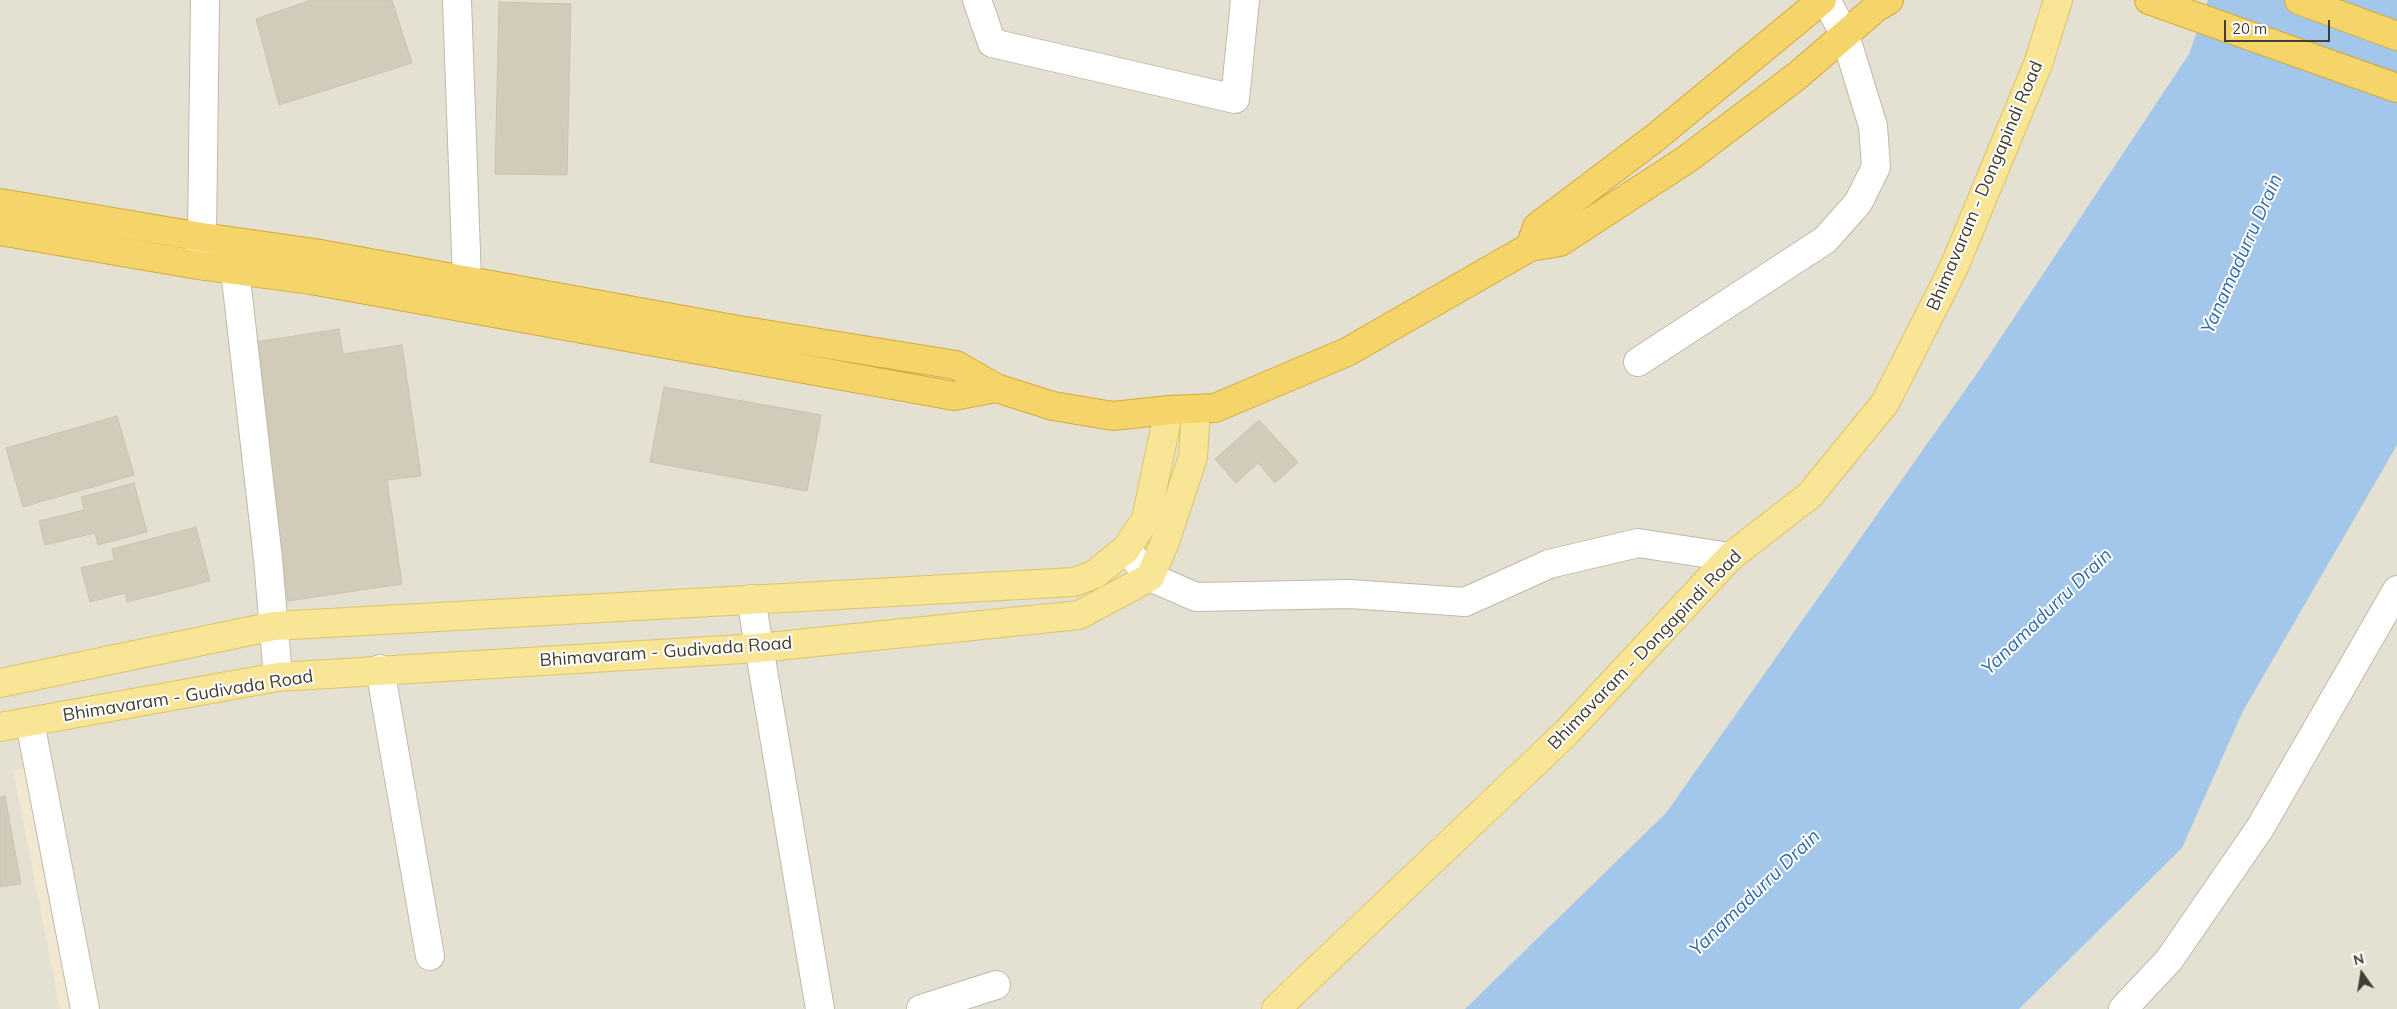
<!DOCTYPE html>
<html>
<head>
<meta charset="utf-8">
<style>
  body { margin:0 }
  #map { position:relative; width:2397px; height:1009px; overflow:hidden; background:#f1eee4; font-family:Mulish,sans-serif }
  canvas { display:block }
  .north { position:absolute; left:2337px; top:949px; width:50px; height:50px; -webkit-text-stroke:4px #fff; paint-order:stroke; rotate:347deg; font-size:14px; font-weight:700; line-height:20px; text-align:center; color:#433e34 }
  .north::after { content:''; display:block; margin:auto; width:18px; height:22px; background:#433e34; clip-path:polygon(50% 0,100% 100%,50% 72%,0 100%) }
  .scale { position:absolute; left:2224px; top:20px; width:106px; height:22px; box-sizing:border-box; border:2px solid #433e34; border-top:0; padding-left:6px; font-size:15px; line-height:18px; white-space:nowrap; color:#433e34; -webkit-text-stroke:4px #fff; paint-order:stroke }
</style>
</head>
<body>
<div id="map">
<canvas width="2397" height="1009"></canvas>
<div class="north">N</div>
<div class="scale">20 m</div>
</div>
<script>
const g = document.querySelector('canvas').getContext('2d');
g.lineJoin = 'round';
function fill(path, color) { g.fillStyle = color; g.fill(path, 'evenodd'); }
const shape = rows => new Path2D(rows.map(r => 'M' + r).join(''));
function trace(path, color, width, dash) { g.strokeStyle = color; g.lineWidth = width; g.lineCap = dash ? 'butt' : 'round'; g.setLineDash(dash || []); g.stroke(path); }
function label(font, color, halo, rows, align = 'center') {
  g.font = font + ' Mulish,sans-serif'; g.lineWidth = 4; g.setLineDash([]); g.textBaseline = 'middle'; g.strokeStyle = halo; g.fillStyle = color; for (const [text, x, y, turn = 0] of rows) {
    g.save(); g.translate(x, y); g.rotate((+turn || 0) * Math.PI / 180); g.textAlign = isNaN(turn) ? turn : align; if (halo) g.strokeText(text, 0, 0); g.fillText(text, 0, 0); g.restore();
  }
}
fill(shape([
  [0,0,2397,0,2397,1009,0,1009]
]), '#e5e1d2');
fill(shape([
  [51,763,101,1009,60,1009,13,771]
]), '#f2e7d0');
fill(shape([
  [2208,0,2397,0,2397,445,2243,711,2182,848,2019,1009,1465,1009,1666,813,1980,369,2189,54]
]), '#a3c7eb');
const building = shape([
  [311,0,392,0,412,63,279,105,256,19,311,0],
  [499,2,571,4,567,175,495,174,499,2],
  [339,329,343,354,402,345,421,476,387,480,402,584,288,601,249,343,339,329],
  [664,387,821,415,807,491,650,462,664,387],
  [117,416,134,475,23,507,6,448,117,416],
  [1259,420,1298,462,1275,483,1258,463,1236,483,1215,459,1259,420],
  [134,483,147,532,98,545,95,533,45,545,39,521,84,510,81,497,134,483],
  [196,527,210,581,127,602,125,593,90,602,81,568,114,560,112,549,196,527],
  [5,796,21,884,0,887,0,797,5,796]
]);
fill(building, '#d2cbba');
trace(building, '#ccc3ae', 1);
const street = shape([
  [457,0,467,280,463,304],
  [977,0,992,43,1235,99,1245,0],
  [238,246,235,270,268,559,278,677],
  [198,261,202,237,205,0],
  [1638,362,1825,240,1858,203,1876,167,1873,126,1845,35,1826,0],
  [1126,549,1150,577,1196,597,1350,594,1465,602,1549,564,1638,543,1730,557],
  [751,599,820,1009],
  [380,669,430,956],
  [30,722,85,1009],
  [921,1009,996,985],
  [2123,1009,2169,960,2260,828,2397,590]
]);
const primary = shape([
  [0,683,274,626,1074,582,1095,574,1126,549,1146,519,1169,410],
  [0,727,278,677,758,648,1079,615,1150,577,1165,542,1193,457,1196,409],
  [1276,1009,1566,733,1730,557,1810,495,1885,403,1954,267,2038,64,2058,0]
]);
const highway = shape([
  [2149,0,2397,88],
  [2299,0,2397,36],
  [0,203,202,237,315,253,733,329,956,365,996,388,1053,406,1113,416,1169,410,1215,408,1347,352,1530,247,1560,242,1687,159,1797,76,1877,7,1889,0],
  [0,231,198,265,311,280,954,396,996,388],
  [1530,247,1537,227,1656,137,1822,0]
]);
trace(street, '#bfb9aa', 30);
trace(primary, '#dcc467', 30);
trace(highway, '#d4aa3b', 30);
trace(street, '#fff', 28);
trace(primary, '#f8e596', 28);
trace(highway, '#f5d46a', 28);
label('18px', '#433e34', '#fff', [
  ["Bhimavaram - Dongapindi Road",1985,186,-67],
  ["Bhimavaram - Dongapindi Road",1645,650,-46],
  ["Bhimavaram - Gudivada Road",666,652,-4],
  ["Bhimavaram - Gudivada Road",188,696,-9]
]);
label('italic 19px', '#346ca8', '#fff', [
  ["Yanamadurru Drain",2242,254,-66],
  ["Yanamadurru Drain",2047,612,-44],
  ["Yanamadurru Drain",1755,893,-44]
]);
</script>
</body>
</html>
